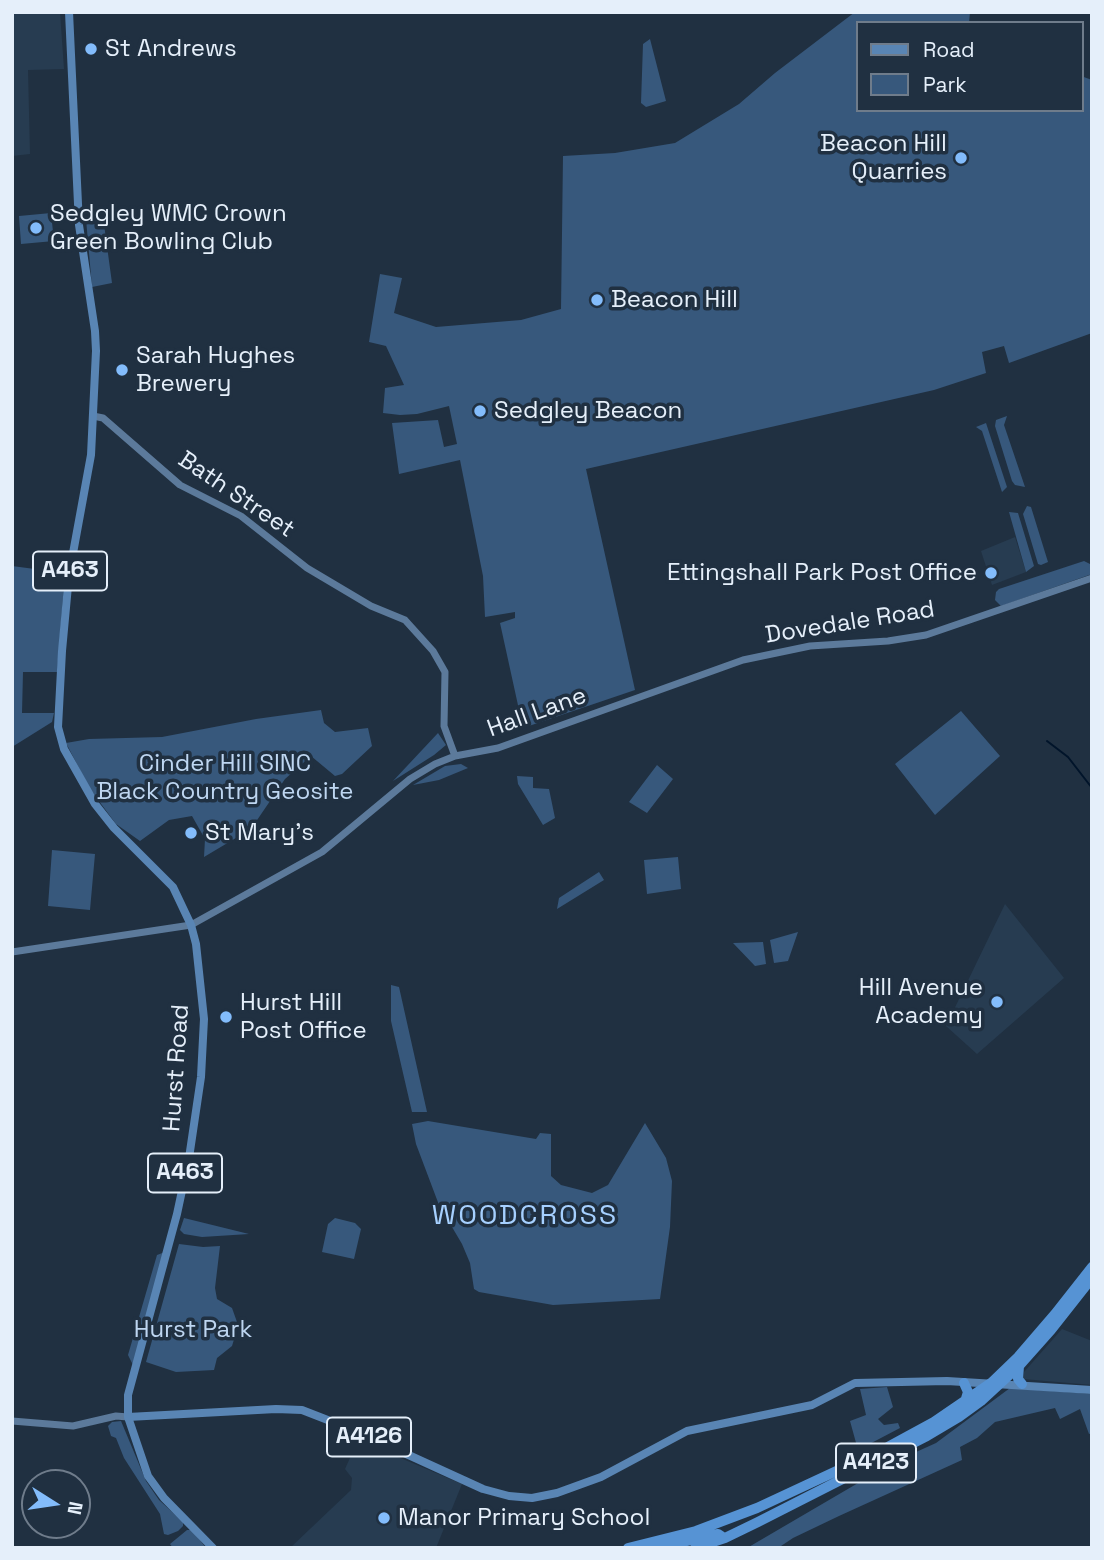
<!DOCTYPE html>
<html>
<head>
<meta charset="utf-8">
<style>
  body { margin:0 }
  #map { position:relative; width:1104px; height:1560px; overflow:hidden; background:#203041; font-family:"Space Grotesk",sans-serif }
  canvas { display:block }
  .frame { position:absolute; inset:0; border:14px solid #e5effa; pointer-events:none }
  .legend { position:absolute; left:856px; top:21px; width:228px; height:91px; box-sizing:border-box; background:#203041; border:2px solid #6f7c8b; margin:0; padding:9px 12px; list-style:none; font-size:21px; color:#e5effa }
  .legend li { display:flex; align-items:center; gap:14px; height:35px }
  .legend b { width:35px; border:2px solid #6f7c8b }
  .north { position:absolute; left:21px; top:1469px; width:70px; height:70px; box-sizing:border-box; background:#203041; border:2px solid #6f7c8b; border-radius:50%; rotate:102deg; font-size:19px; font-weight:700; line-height:28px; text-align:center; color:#e5effa }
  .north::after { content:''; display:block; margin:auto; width:24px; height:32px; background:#83bcfb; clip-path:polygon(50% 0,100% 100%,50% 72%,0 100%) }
</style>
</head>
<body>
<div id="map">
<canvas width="1104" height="1560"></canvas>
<div class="frame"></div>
<ul class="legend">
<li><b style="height:9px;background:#5985b4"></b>Road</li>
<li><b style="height:19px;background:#37587c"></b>Park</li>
</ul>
<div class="north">N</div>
</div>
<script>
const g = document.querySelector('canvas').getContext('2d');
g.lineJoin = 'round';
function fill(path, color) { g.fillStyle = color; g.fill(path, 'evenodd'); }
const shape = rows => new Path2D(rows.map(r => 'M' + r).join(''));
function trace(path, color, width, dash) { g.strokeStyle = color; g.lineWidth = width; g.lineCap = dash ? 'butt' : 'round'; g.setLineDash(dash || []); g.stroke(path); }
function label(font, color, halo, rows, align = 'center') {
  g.font = font + ' "Space Grotesk",sans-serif'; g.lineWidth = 7; g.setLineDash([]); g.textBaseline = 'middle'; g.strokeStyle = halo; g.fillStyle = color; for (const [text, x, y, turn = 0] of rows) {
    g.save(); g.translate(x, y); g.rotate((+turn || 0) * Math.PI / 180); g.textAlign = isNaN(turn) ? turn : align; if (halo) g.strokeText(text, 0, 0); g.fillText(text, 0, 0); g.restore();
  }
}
fill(shape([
  [12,12,60,12,64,69,28,70,30,154,12,156],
  [1015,537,1026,572,992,585,981,551],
  [1005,904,1064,978,977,1054,946,1026],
  [1062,1329,1092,1341,1092,1385,1023,1379,1024,1372],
  [358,1440,462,1484,436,1548,290,1548,351,1490,352,1478,345,1469]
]), '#273c51');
fill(shape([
  [855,12,970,12,969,23,857,23,857,110,1081,110,1081,76,1092,80,1092,333,1009,363,1004,346,982,352,986,373,934,390,586,469,635,690,523,728,500,623,515,618,515,612,485,617,483,576,460,460,399,474,392,423,438,420,444,447,457,444,449,406,417,414,400,415,383,413,385,388,404,385,386,346,369,342,380,274,402,278,394,313,436,327,521,320,561,309,563,156,615,153,675,143,739,104,775,73],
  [650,39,666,101,646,107,641,103,643,44],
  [51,213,54,241,21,244,19,216],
  [103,217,112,283,92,287,86,219],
  [1007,416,1004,425,1025,487,1015,485,1012,481,995,426,996,420],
  [986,423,1007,487,1002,492,982,431,976,427],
  [1027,506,1031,507,1048,562,1041,565,1038,564,1023,514],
  [1009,512,1018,513,1034,566,1026,572],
  [1084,561,1090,564,1092,574,1001,606,995,600,996,592,999,589],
  [12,566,65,573,57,672,23,672,22,713,54,713,52,722,12,747],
  [321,710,324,723,335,732,368,728,372,746,342,774,335,776,311,756,285,779,251,829,204,857,205,839,192,816,169,820,140,841,116,824,90,789,66,743,89,739,162,737,256,719],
  [961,711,1000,756,935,815,895,764],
  [438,733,446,745,434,755,393,781],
  [461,764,468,768,439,780,413,785,445,766],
  [657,765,673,779,647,813,629,802],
  [517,776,533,777,533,788,549,789,555,818,543,825,518,784],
  [52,850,95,854,90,910,48,906],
  [678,857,681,889,647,894,644,860],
  [599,872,604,880,557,909,559,898],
  [798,932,788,961,774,963,770,940],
  [763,942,766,964,755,966,733,943],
  [391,985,399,987,427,1112,412,1112,391,1021],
  [428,1121,536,1139,540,1133,551,1134,551,1176,561,1185,592,1193,608,1185,645,1123,666,1158,672,1181,670,1227,660,1299,553,1305,479,1292,474,1289,470,1263,462,1244,439,1205,416,1144,412,1124],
  [184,1218,249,1234,202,1237,184,1234,180,1230],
  [335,1218,355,1223,361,1229,354,1259,322,1252,328,1224],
  [179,1244,203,1247,220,1246,215,1288,217,1299,232,1308,237,1322,236,1333,232,1346,217,1358,214,1370,176,1372,146,1362],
  [165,1252,133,1365,128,1355,157,1255],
  [887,1387,893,1407,878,1419,884,1425,898,1423,900,1428,858,1450,850,1421,866,1415,860,1389],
  [1010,1388,1092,1394,1092,1433,1089,1434,1080,1409,1060,1419,1055,1408,995,1422,977,1438,960,1447,962,1460,839,1516,793,1538,778,1548,747,1548,894,1462,936,1443],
  [121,1421,146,1481,159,1500,183,1522,183,1526,178,1531,168,1535,164,1534,160,1514,124,1458,116,1438,111,1436,108,1426,112,1422],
  [187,1530,192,1530,206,1548,173,1548,170,1544]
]), '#37587c');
trace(shape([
  [1047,741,1068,757,1092,788]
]), '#01142a', 2);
trace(shape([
  [93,416,103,418,180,485,241,516,307,568,371,606,405,620,433,651,445,672,444,726,455,756],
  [12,952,191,925,322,852,410,779,435,764,455,756,498,748,743,660,810,646,888,641,926,635,1092,578],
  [12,1421,73,1426,116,1416,128,1417]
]), '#5c7a9b', 7);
trace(shape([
  [69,12,79,225,95,331,96,351,91,455,69,575,62,651,58,727,64,749,95,804,114,828,173,887,191,925,196,944,204,1019,201,1077,189,1158,177,1214,128,1395,128,1417,148,1476,164,1498,213,1548],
  [128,1417,276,1409,302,1410,356,1431,483,1489,509,1496,532,1498,557,1493,601,1477,687,1431,812,1405,855,1383,947,1381,1092,1390]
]), '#5985b4', 8);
trace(shape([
  [1019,1366,1018,1379,1022,1384],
  [964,1383,968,1392,965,1402],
  [644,1547,659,1547,718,1534,724,1538],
  [628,1548,696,1531,757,1508,888,1447,934,1422,991,1383,1018,1357,1055,1314,1092,1267],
  [695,1548,725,1538,758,1522,927,1436,959,1417,981,1401,1019,1366,1051,1330,1092,1278]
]), '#5693d4', 10);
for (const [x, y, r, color] of [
  [91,49,7,"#83bcfb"],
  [961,158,7,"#83bcfb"],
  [36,228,7,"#83bcfb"],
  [597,300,7,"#83bcfb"],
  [122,370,7,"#83bcfb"],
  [480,411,7,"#83bcfb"],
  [991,573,7,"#83bcfb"],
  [191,833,7,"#83bcfb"],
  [997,1002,7,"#83bcfb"],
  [226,1017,7,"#83bcfb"],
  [384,1518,7,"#83bcfb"]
]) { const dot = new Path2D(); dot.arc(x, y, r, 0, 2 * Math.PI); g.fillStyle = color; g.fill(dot); trace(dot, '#203041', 2.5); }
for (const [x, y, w] of [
  [70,571,74],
  [185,1173,74],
  [369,1437,84],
  [876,1463,80]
]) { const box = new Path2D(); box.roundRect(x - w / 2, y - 19.5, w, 39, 5); g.fillStyle = '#203041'; g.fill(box); trace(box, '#e5effa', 2); }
label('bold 23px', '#e5effa', null, [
  ["A463",70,571],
  ["A463",185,1173],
  ["A4126",369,1437],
  ["A4123",876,1463]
]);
label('24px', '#e5effa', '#203041', [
  ["St Andrews",105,49],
  ["Beacon Hill",947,144,"right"],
  ["Quarries",947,172,"right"],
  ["Sedgley WMC Crown",50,214],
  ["Green Bowling Club",50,242],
  ["Beacon Hill",611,300],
  ["Sarah Hughes",136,356],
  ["Brewery",136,384],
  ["Sedgley Beacon",494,411],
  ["Ettingshall Park Post Office",977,573,"right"],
  ["St Mary's",205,833],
  ["Hill Avenue",983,988,"right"],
  ["Academy",983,1016,"right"],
  ["Hurst Hill",240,1003],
  ["Post Office",240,1031],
  ["Manor Primary School",398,1518]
], 'left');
label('24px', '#e5effa', '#203041', [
  ["Bath Street",236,495,34],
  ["Dovedale Road",850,623,-9],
  ["Hall Lane",537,713,-20],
  ["Hurst Road",177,1068,-86]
]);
label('24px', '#bed6f1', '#203041', [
  ["Cinder Hill SINC",225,764],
  ["Black Country Geosite",225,792],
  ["Hurst Park",193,1330]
]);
g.letterSpacing = '2px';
label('28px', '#a6d0ff', '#203041', [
  ["WOODCROSS",525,1216]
]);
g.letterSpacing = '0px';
</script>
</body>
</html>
